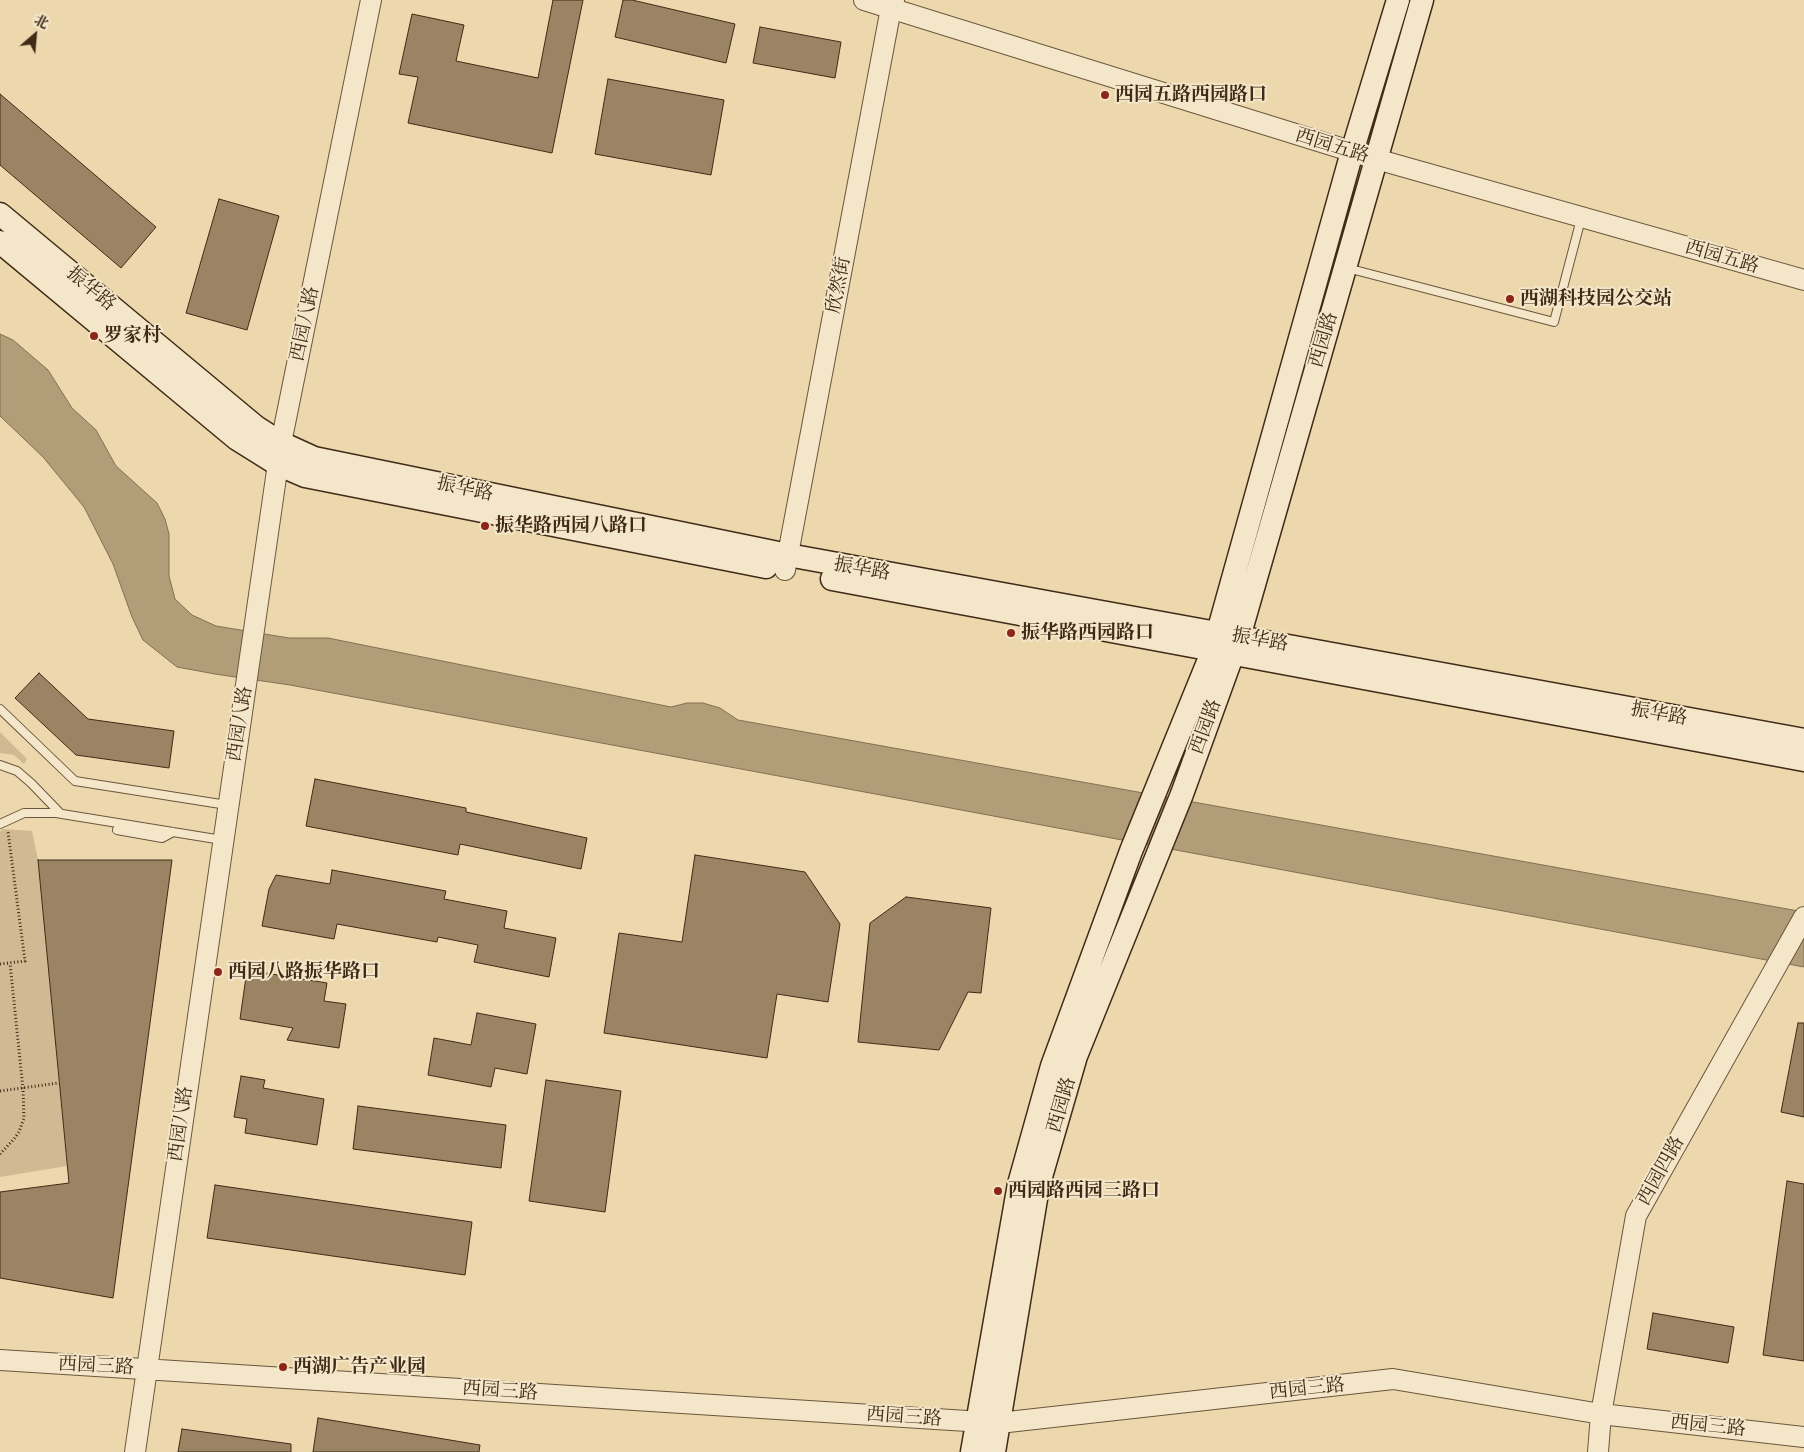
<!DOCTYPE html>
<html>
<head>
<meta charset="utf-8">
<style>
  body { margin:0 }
  #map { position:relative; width:1804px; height:1452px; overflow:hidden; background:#ecd8ac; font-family:"EB Garamond","Noto Serif SC",serif }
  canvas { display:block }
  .north { position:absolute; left:10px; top:10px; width:50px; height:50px; -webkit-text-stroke:4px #f3e6c9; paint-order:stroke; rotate:27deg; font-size:14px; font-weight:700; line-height:20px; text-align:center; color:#412a17 }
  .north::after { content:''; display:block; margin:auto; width:18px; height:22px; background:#412a17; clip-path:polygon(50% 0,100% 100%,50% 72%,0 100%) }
</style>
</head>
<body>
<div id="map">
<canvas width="1804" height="1452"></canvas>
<div class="north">北</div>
</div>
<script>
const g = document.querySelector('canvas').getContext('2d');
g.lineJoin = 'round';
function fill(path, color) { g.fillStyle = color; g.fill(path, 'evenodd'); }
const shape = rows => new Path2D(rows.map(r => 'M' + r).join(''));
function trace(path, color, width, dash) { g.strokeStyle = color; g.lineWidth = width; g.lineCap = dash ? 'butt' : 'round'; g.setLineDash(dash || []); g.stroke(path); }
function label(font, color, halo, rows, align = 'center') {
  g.font = font + ' "EB Garamond","Noto Serif SC",serif'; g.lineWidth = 4; g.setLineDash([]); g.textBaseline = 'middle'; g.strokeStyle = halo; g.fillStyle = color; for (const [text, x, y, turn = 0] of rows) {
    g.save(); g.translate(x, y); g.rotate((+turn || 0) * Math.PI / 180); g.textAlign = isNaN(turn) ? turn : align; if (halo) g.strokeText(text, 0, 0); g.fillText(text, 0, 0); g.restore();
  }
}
fill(shape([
  [0,732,27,759,24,764,14,755,0,753],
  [2,829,32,831,38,860,67,1166,0,1177,0,832]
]), '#cfba93');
const water = shape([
  [0,334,13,340,48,370,72,408,96,430,116,466,157,503,165,519,169,534,169,576,175,599,192,615,216,626,289,638,328,638,671,707,687,703,703,703,720,708,738,720,1804,912,1804,967,290,685,215,674,177,667,143,640,132,617,113,564,84,507,43,457,0,416,0,334]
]);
fill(water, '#b29d79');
trace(water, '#856f52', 1);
const building = shape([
  [553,0,583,0,552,153,408,123,418,77,399,74,412,14,464,25,456,61,538,78,553,0],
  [623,0,632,0,735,24,726,63,615,37,623,0],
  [760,27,841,42,835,78,753,63,760,27],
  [608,79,724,100,711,175,595,154,608,79],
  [0,94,156,227,121,268,0,165,0,94],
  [219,199,279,216,247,330,186,313,219,199],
  [39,673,88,719,174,731,169,768,76,755,15,698,39,673],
  [315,779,466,808,466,812,587,838,581,869,460,844,458,855,306,826,315,779],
  [695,855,805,872,840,924,828,1002,777,994,767,1058,604,1033,619,933,682,942,695,855],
  [38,860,172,860,113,1298,0,1278,0,1192,69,1183,38,860],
  [332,870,446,891,444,899,507,911,504,928,556,938,549,977,474,962,478,945,438,937,437,942,337,924,334,939,262,926,269,889,276,875,330,884,332,870],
  [906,897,991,908,981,993,968,992,939,1050,858,1042,870,923,906,897],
  [247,970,327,983,324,1001,346,1004,339,1048,287,1040,293,1028,240,1019,247,970],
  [477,1013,536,1024,527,1074,495,1068,491,1087,428,1075,434,1038,471,1045,477,1013],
  [1798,1023,1804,1023,1804,1117,1781,1112,1798,1023],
  [241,1076,265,1080,263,1088,324,1099,317,1145,245,1133,247,1119,234,1117,241,1076],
  [546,1080,621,1091,605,1212,529,1201,546,1080],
  [358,1106,506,1125,501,1168,353,1149,358,1106],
  [1787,1181,1804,1184,1804,1361,1763,1355,1787,1181],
  [215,1185,472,1222,465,1275,207,1238,215,1185],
  [1653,1313,1734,1327,1728,1363,1647,1349,1653,1313],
  [318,1418,480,1445,479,1452,313,1452,318,1418],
  [182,1429,291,1444,291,1452,178,1452,182,1429]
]);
fill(building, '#9a8464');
trace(building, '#412a17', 1);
const service = shape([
  [1347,268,1554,322,1581,219],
  [0,709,75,781,227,805],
  [0,765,17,771,31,783,60,813],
  [0,824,24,813,56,813,222,840],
  [117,830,162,838,173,832]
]);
const tertiary = shape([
  [864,0,1376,159,1804,280],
  [785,570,891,8,894,0],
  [0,1360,999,1423,1393,1379,1601,1414,1804,1437],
  [135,1452,281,443,371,0],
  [1598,1452,1601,1414,1636,1216,1804,917]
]);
const secondary = shape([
  [0,214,256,427,281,443,314,458,788,555,1804,740],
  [0,242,237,439,277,464,305,476,766,567],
  [832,579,1804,760],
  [972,1452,1019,1184,1052,1066,1131,851,1213,650,1352,152,1398,0],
  [994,1452,1038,1187,1076,1056,1182,794,1239,637,1422,0]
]);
trace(service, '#6c563c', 10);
trace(tertiary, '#6c563c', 22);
trace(secondary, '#412a17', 25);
trace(shape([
  [0,964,25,961,8,832],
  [0,1091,59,1083],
  [0,1154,14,1139,19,1132,24,1118,23,1089,10,963]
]), '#412a17', 3, [1, 2.5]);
trace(service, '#f3e6c9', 8);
trace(tertiary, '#f3e6c9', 20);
trace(secondary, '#f3e6c9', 22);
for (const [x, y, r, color] of [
  [1105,95,5,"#8f2418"],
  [1510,299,5,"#8f2418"],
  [94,336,5,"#8f2418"],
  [485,526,5,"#8f2418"],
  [1011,633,5,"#8f2418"],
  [218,972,5,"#8f2418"],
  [998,1191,5,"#8f2418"],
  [283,1367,5,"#8f2418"]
]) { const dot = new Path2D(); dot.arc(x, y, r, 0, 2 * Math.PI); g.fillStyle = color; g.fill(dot); trace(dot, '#f3e6c9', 2); }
label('bold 19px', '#412a17', '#f3e6c9', [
  ["西园五路西园路口",1115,95],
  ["西湖科技园公交站",1520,299],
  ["罗家村",104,336],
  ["振华路西园八路口",495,526],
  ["振华路西园路口",1021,633],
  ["西园八路振华路口",228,972],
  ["西园路西园三路口",1008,1191],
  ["西湖广告产业园",293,1367]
], 'left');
label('19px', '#412a17', '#f3e6c9', [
  ["西园五路",1332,146,17],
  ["西园五路",1722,257,16],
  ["欣然街",839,285,-79],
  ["振华路",91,289,40],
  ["西园八路",305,324,-78],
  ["西园路",1324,340,-74],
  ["振华路",465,489,12],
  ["振华路",862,569,10],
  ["振华路",1260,640,10],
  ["振华路",1659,714,10],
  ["西园八路",240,724,-81],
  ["西园路",1206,727,-70],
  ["西园路",1062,1105,-74],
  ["西园八路",181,1124,-82],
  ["西园四路",1661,1171,-61],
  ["西园三路",96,1366,3],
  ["西园三路",1307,1389,-6],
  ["西园三路",500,1391,4],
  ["西园三路",904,1417,4],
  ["西园三路",1708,1426,6]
]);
</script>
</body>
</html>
